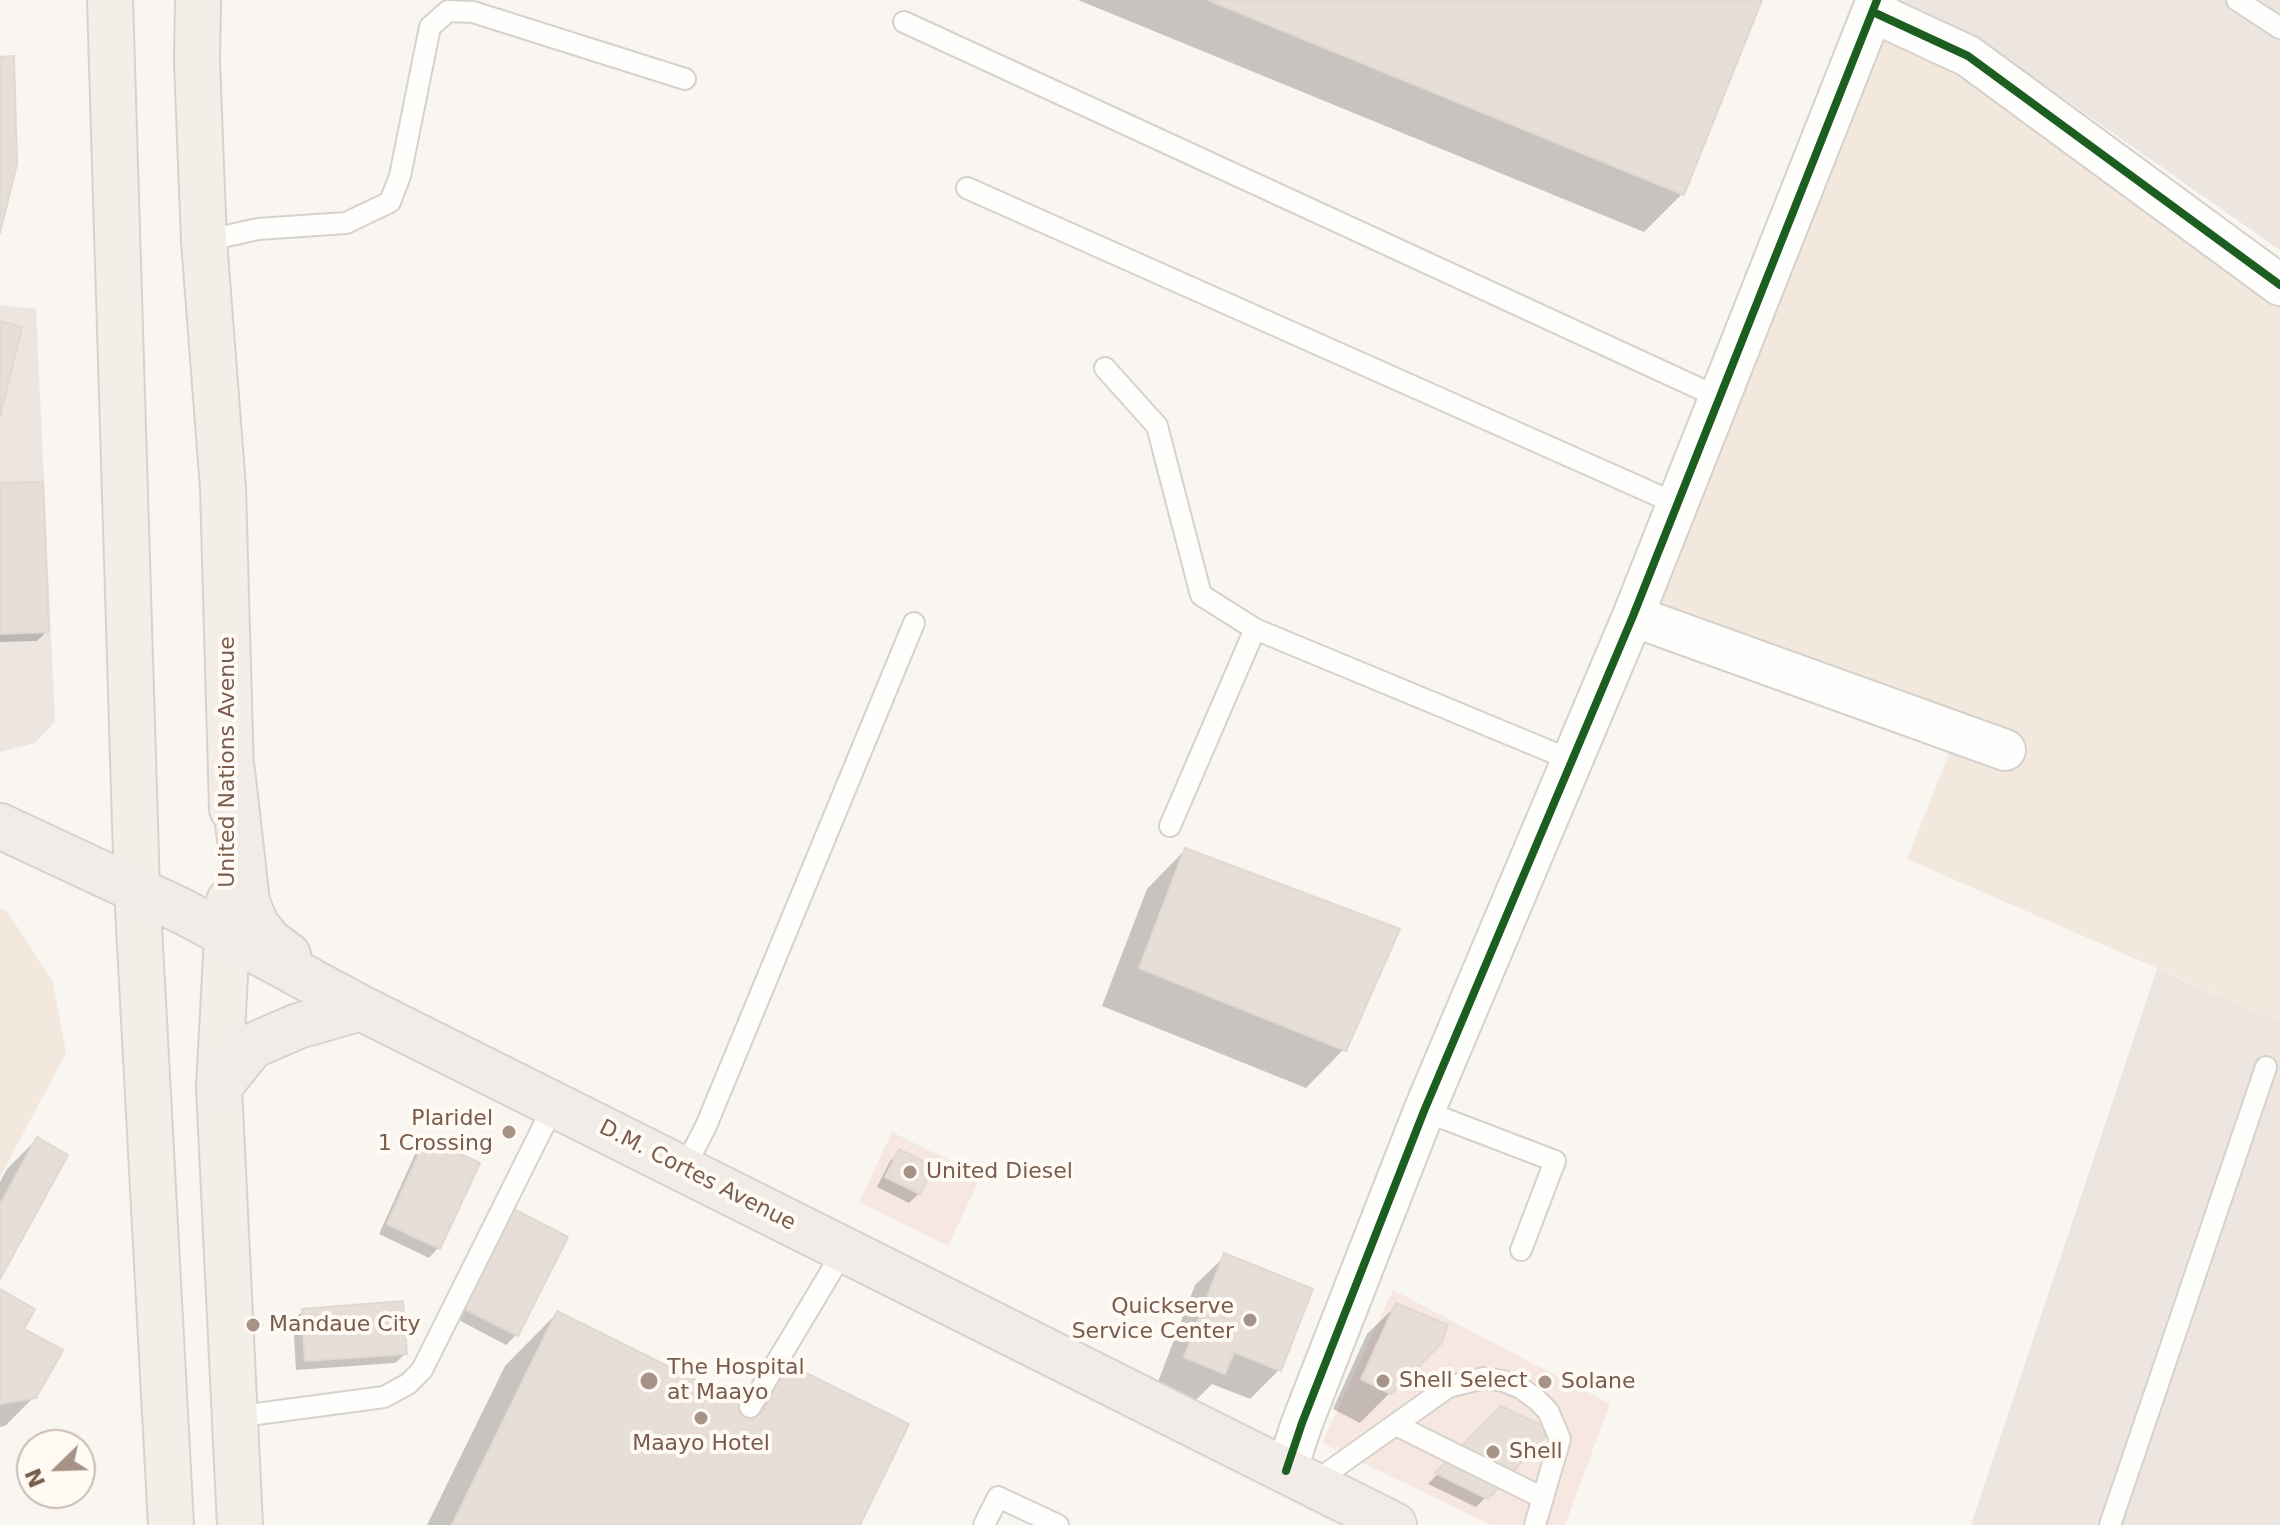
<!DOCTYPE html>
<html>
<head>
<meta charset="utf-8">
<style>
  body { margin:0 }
  #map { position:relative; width:2280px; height:1525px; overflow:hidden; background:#f9f5f0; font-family:"DejaVu Sans",sans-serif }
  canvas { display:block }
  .north { position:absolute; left:16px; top:1429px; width:80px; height:80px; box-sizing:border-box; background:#fffaf3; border:2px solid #cabbb1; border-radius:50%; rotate:247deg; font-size:22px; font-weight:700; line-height:32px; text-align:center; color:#7a5c4d }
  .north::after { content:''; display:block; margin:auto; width:28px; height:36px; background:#a69286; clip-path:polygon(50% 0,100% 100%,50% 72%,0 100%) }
</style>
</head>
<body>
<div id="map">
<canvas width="2280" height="1525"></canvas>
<div class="north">N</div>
</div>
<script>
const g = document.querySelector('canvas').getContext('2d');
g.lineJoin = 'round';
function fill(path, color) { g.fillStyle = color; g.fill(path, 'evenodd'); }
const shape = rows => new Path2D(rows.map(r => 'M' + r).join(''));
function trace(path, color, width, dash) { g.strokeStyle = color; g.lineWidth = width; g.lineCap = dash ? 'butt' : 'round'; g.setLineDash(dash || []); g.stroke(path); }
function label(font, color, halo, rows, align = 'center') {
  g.font = font + ' "DejaVu Sans",sans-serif'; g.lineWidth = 8; g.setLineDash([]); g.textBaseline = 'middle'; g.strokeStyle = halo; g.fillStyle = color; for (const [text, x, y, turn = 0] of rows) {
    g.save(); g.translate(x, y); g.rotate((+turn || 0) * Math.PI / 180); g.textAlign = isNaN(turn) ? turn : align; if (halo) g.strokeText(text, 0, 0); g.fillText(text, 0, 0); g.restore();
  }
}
fill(shape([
  [1882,34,1962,68,2280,305,2280,1022,1907,859,1956,735,1643,637],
  [0,908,7,911,53,982,66,1053,0,1177]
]), '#f2e8de');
fill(shape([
  [892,1132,981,1176,948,1246,859,1202],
  [1393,1290,1610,1404,1565,1525,1491,1525,1322,1443]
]), '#f6e8e1');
fill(shape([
  [1890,0,2280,0,2280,250,1979,39],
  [0,305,36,309,55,722,35,743,0,752],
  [2157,969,2280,1022,2280,1525,1971,1525]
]), '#ede5e0');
fill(shape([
  [1078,0,1760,0,1682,194,1644,232],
  [0,485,47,631,37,641,0,642],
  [1185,850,1344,1049,1306,1088,1102,1006,1147,889],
  [37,1139,0,1275,0,1182,7,1169],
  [426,1141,438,1248,429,1258,379,1234,417,1150],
  [900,1152,919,1193,909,1203,877,1187,890,1161],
  [514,1212,565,1237,516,1335,506,1345,455,1318,505,1221],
  [1225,1256,1280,1369,1250,1399,1212,1384,1194,1402,1156,1387,1195,1285],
  [0,1292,22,1330,35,1396,5,1426,0,1427],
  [1397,1305,1439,1343,1360,1423,1333,1409,1367,1334],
  [303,1311,405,1354,395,1363,296,1370,293,1320],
  [557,1313,745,1407,787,1365,858,1525,427,1525,505,1366],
  [1501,1409,1486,1497,1476,1507,1428,1484]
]), '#0003');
const building = shape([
  [1208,0,1762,0,1684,195,1208,0],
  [14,56,17,164,0,233,0,57,14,56],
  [0,321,22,327,0,417,0,321],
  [43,482,49,632,0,634,0,483,43,482],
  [1185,848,1400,929,1346,1051,1139,968,1185,848],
  [37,1137,68,1155,0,1279,0,1204,37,1137],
  [426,1138,480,1163,440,1249,387,1224,426,1138],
  [899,1149,934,1167,920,1194,885,1177,899,1149],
  [514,1209,568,1237,518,1336,463,1308,514,1209],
  [1224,1253,1313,1289,1281,1371,1234,1352,1225,1374,1184,1357,1224,1253],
  [0,1289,35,1309,24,1329,63,1350,36,1398,0,1404,0,1289],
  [403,1301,407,1354,305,1361,302,1309,403,1301],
  [1396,1303,1448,1325,1441,1344,1391,1394,1361,1379,1396,1303],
  [557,1311,762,1413,786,1363,909,1424,860,1525,452,1525,557,1311],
  [1501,1406,1551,1430,1488,1499,1435,1473,1501,1406]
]);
fill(building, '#e6ded7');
trace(building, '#e2d8d2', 2);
const service = shape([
  [2237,0,2280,28],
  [904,22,1720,398],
  [967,188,1677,504],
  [204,241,258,229,346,223,390,202,400,176,430,27,448,11,473,12,685,79],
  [1105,368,1157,426,1201,595,1255,629,1571,760],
  [1170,826,1255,629],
  [1424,1111,1555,1161,1521,1250],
  [684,1169,706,1126,914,623],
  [750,1407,844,1250],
  [234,1417,384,1397,408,1384,422,1370,554,1105],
  [1396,1425,1543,1498],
  [1312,1484,1448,1387,1484,1378,1503,1381,1521,1388,1537,1400,1548,1411,1560,1439,1535,1525],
  [984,1525,998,1497,1058,1525],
  [2110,1525,2266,1067]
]);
const minor = shape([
  [1873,12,1968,56,2280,285],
  [1633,616,2005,750],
  [1286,1471,1302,1423,1424,1111,1633,616,1877,0]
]);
const primary = shape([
  [110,0,137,889,171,1525],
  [198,0,197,62,204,241,223,488,232,809],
  [229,901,219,1087,240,1525]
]);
const trunk = shape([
  [232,770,247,902,256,925,270,942,288,955],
  [0,826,184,912,361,1008,1394,1525],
  [219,1087,252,1046,298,1026,361,1008]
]);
trace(service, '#d7d1cb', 24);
trace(minor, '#d7d1cb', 44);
trace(primary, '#dad1cc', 48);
trace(trunk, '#dad1cc', 48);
trace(service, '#fefefd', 20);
trace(minor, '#fefefd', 40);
trace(primary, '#f3eee8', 44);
trace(trunk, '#f2ece8', 44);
trace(shape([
  [1873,12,1968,56,2280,285],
  [1286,1471,1302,1423,1424,1111,1633,616,1877,0]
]), '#1b5e20', 8);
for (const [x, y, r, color] of [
  [509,1132,8,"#a69286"],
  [910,1172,8,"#a69286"],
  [1250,1320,8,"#a69286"],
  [253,1325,8,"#a69286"],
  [649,1381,10,"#a69286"],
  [1383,1381,8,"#a69286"],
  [1545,1382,8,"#a69286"],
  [701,1418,8,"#a69286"],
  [1493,1452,8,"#a69286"]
]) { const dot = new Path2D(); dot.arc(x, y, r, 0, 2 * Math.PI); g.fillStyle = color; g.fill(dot); trace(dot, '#fffaf3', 3); }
label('22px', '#7a5c4d', '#fffaf3', [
  ["United Nations Avenue",228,762,-90],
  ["D.M. Cortes Avenue",697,1176,27]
]);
label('22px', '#7a5c4d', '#fffaf3', [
  ["Plaridel",493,1119,"right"],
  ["1 Crossing",493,1144,"right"],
  ["United Diesel",926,1172],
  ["Quickserve",1234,1307,"right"],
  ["Service Center",1234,1332,"right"],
  ["Mandaue City",269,1325],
  ["The Hospital",667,1368],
  ["at Maayo",667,1393],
  ["Shell Select",1399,1381],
  ["Solane",1561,1382],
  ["Maayo Hotel",701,1444,"center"],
  ["Shell",1509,1452]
], 'left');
</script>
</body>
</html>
